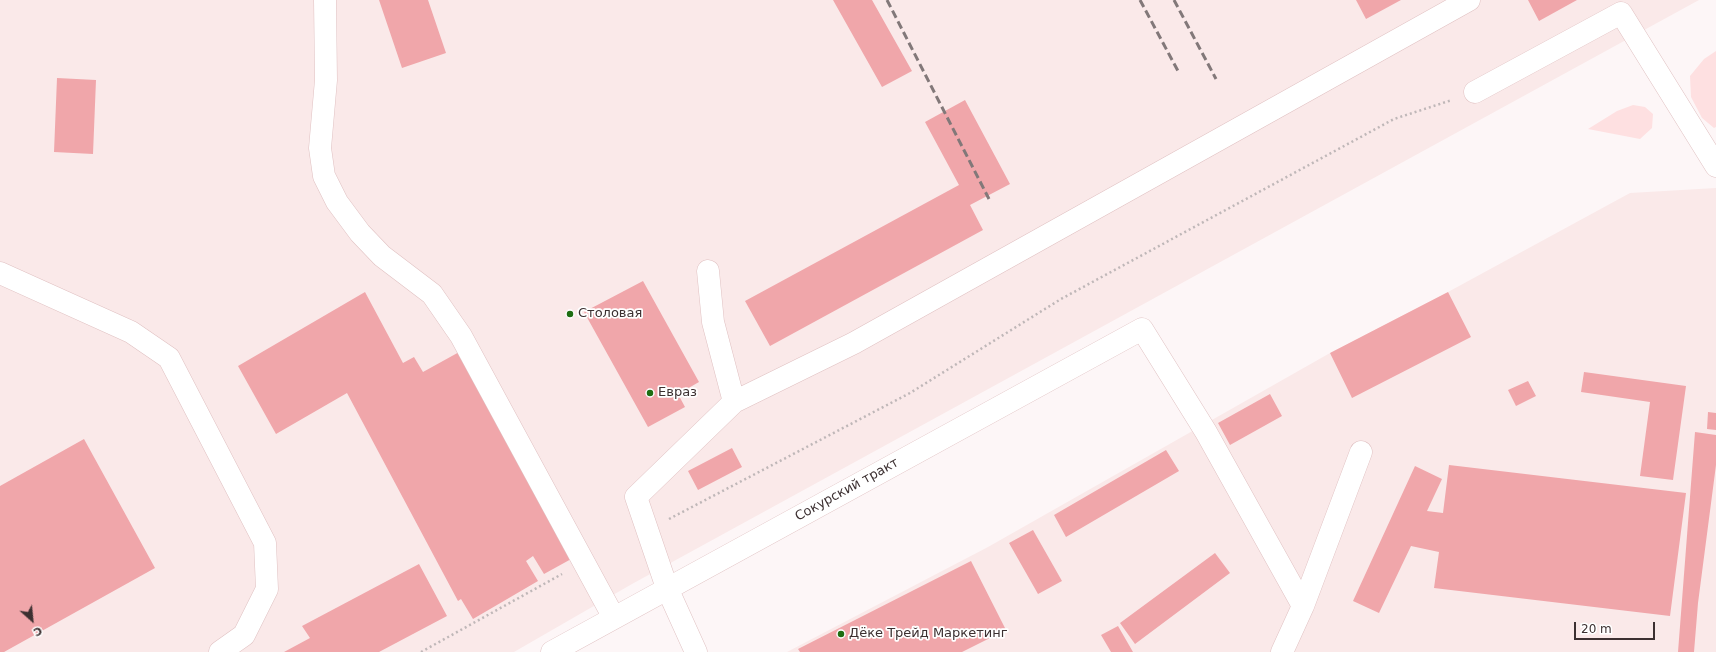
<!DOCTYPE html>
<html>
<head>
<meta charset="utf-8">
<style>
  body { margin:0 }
  #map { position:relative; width:1716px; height:652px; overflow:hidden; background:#fdf6f7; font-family:"DejaVu Sans",sans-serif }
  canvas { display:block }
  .north { position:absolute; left:12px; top:600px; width:40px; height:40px; -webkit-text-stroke:3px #fff; paint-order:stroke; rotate:153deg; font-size:11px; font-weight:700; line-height:16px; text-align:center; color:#3c3031 }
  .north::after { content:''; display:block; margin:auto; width:14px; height:18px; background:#3c3031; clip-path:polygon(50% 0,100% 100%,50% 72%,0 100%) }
  .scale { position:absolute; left:1574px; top:622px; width:81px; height:18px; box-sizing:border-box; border:2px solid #3c3031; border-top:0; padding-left:5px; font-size:12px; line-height:14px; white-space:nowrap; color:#3c3031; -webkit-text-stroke:3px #fff; paint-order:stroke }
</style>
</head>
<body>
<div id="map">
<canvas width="1716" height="652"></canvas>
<div class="north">С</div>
<div class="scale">20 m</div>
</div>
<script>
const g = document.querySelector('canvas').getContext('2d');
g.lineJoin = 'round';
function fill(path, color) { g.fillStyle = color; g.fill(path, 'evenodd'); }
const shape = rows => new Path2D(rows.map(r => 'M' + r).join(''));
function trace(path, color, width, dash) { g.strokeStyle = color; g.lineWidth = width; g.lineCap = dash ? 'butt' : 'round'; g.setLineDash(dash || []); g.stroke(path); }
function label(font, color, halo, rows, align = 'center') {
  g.font = font + ' "DejaVu Sans",sans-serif'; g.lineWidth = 3.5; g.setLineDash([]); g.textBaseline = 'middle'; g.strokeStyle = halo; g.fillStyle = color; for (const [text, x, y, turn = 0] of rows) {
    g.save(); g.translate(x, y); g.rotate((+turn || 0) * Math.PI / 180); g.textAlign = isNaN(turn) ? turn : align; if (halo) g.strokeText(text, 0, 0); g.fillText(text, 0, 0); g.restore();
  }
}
fill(shape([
  [0,0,1699,0,632,584,514,652,0,652],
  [1716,188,1716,652,787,652,988,547,1330,353,1448,292,1630,193]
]), '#fae9e9');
fill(shape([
  [1716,51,1716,127,1714,128,1702,118,1691,97,1690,76,1704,59],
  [1633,105,1645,107,1653,114,1652,128,1640,139,1588,129,1617,111]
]), '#fee0e1');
fill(shape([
  [379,0,428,0,446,53,402,68],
  [833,0,872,0,912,71,882,87],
  [1356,0,1401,0,1366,19],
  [1528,0,1577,0,1539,21],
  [57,78,96,80,93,154,54,152],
  [965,100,1010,184,970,205,983,230,770,346,745,301,959,185,925,122],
  [643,281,699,382,678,394,685,407,648,427,584,312],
  [365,292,403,363,414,357,423,372,461,351,573,558,544,574,533,556,526,561,538,581,473,619,461,599,458,601,347,393,276,434,238,366],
  [1448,292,1471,337,1352,398,1330,353],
  [1584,372,1686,386,1673,480,1640,476,1650,402,1581,392],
  [1528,381,1536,396,1516,406,1508,390],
  [1270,394,1282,416,1230,445,1218,423],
  [1708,412,1716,413,1716,430,1707,429],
  [1695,432,1716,435,1716,465,1698,603,1694,652,1678,652],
  [84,439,155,568,4,652,0,652,0,486],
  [732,448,742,467,698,490,688,471],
  [1166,450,1179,471,1066,537,1054,515],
  [1449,465,1686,493,1670,616,1434,588,1439,552,1411,546,1379,613,1353,601,1415,466,1442,479,1427,511,1443,513],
  [1033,530,1062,581,1038,594,1009,543],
  [1215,553,1230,573,1135,644,1120,623],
  [971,561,1006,630,962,652,800,652,798,649],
  [419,564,447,616,379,652,284,652,310,638,302,626],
  [1118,626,1133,652,1111,652,1101,635]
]), '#f0a6aa');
const minor = shape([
  [325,0,326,80,320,148,324,176,337,202,360,233,382,256,432,294,461,336,614,618],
  [1475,92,1621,13,1716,166],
  [708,271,713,322,734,402],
  [0,273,131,332,169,358,265,543,267,589,244,635,220,652],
  [1303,606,1361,452],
  [552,652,1142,329,1206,432,1303,606,1282,652],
  [696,652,667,588,636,497,734,402,854,343,1469,0]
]);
trace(minor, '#e0c1c2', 23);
trace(shape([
  [669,519,910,393,1061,299,1394,119,1452,100],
  [421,652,562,574]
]), '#bfb7b8', 2.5, [2, 3]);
trace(minor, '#fff', 22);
trace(shape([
  [887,0,989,199],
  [1140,0,1178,71],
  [1174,0,1216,79]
]), '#827879', 3, [8, 4]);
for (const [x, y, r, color] of [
  [570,314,4,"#1d6d12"],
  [650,393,4,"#1d6d12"],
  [841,634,4,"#1d6d12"]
]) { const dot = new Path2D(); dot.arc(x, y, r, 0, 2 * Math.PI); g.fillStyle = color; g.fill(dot); trace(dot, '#fff', 1.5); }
label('13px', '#3c3031', '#fff', [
  ["Cтоловая",578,314],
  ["Евраз",658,393],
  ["Дёке Трейд Маркетинг",849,634]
], 'left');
label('13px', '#3c3031', '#fff', [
  ["Сокурский тракт",847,490,-29]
]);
</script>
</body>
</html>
